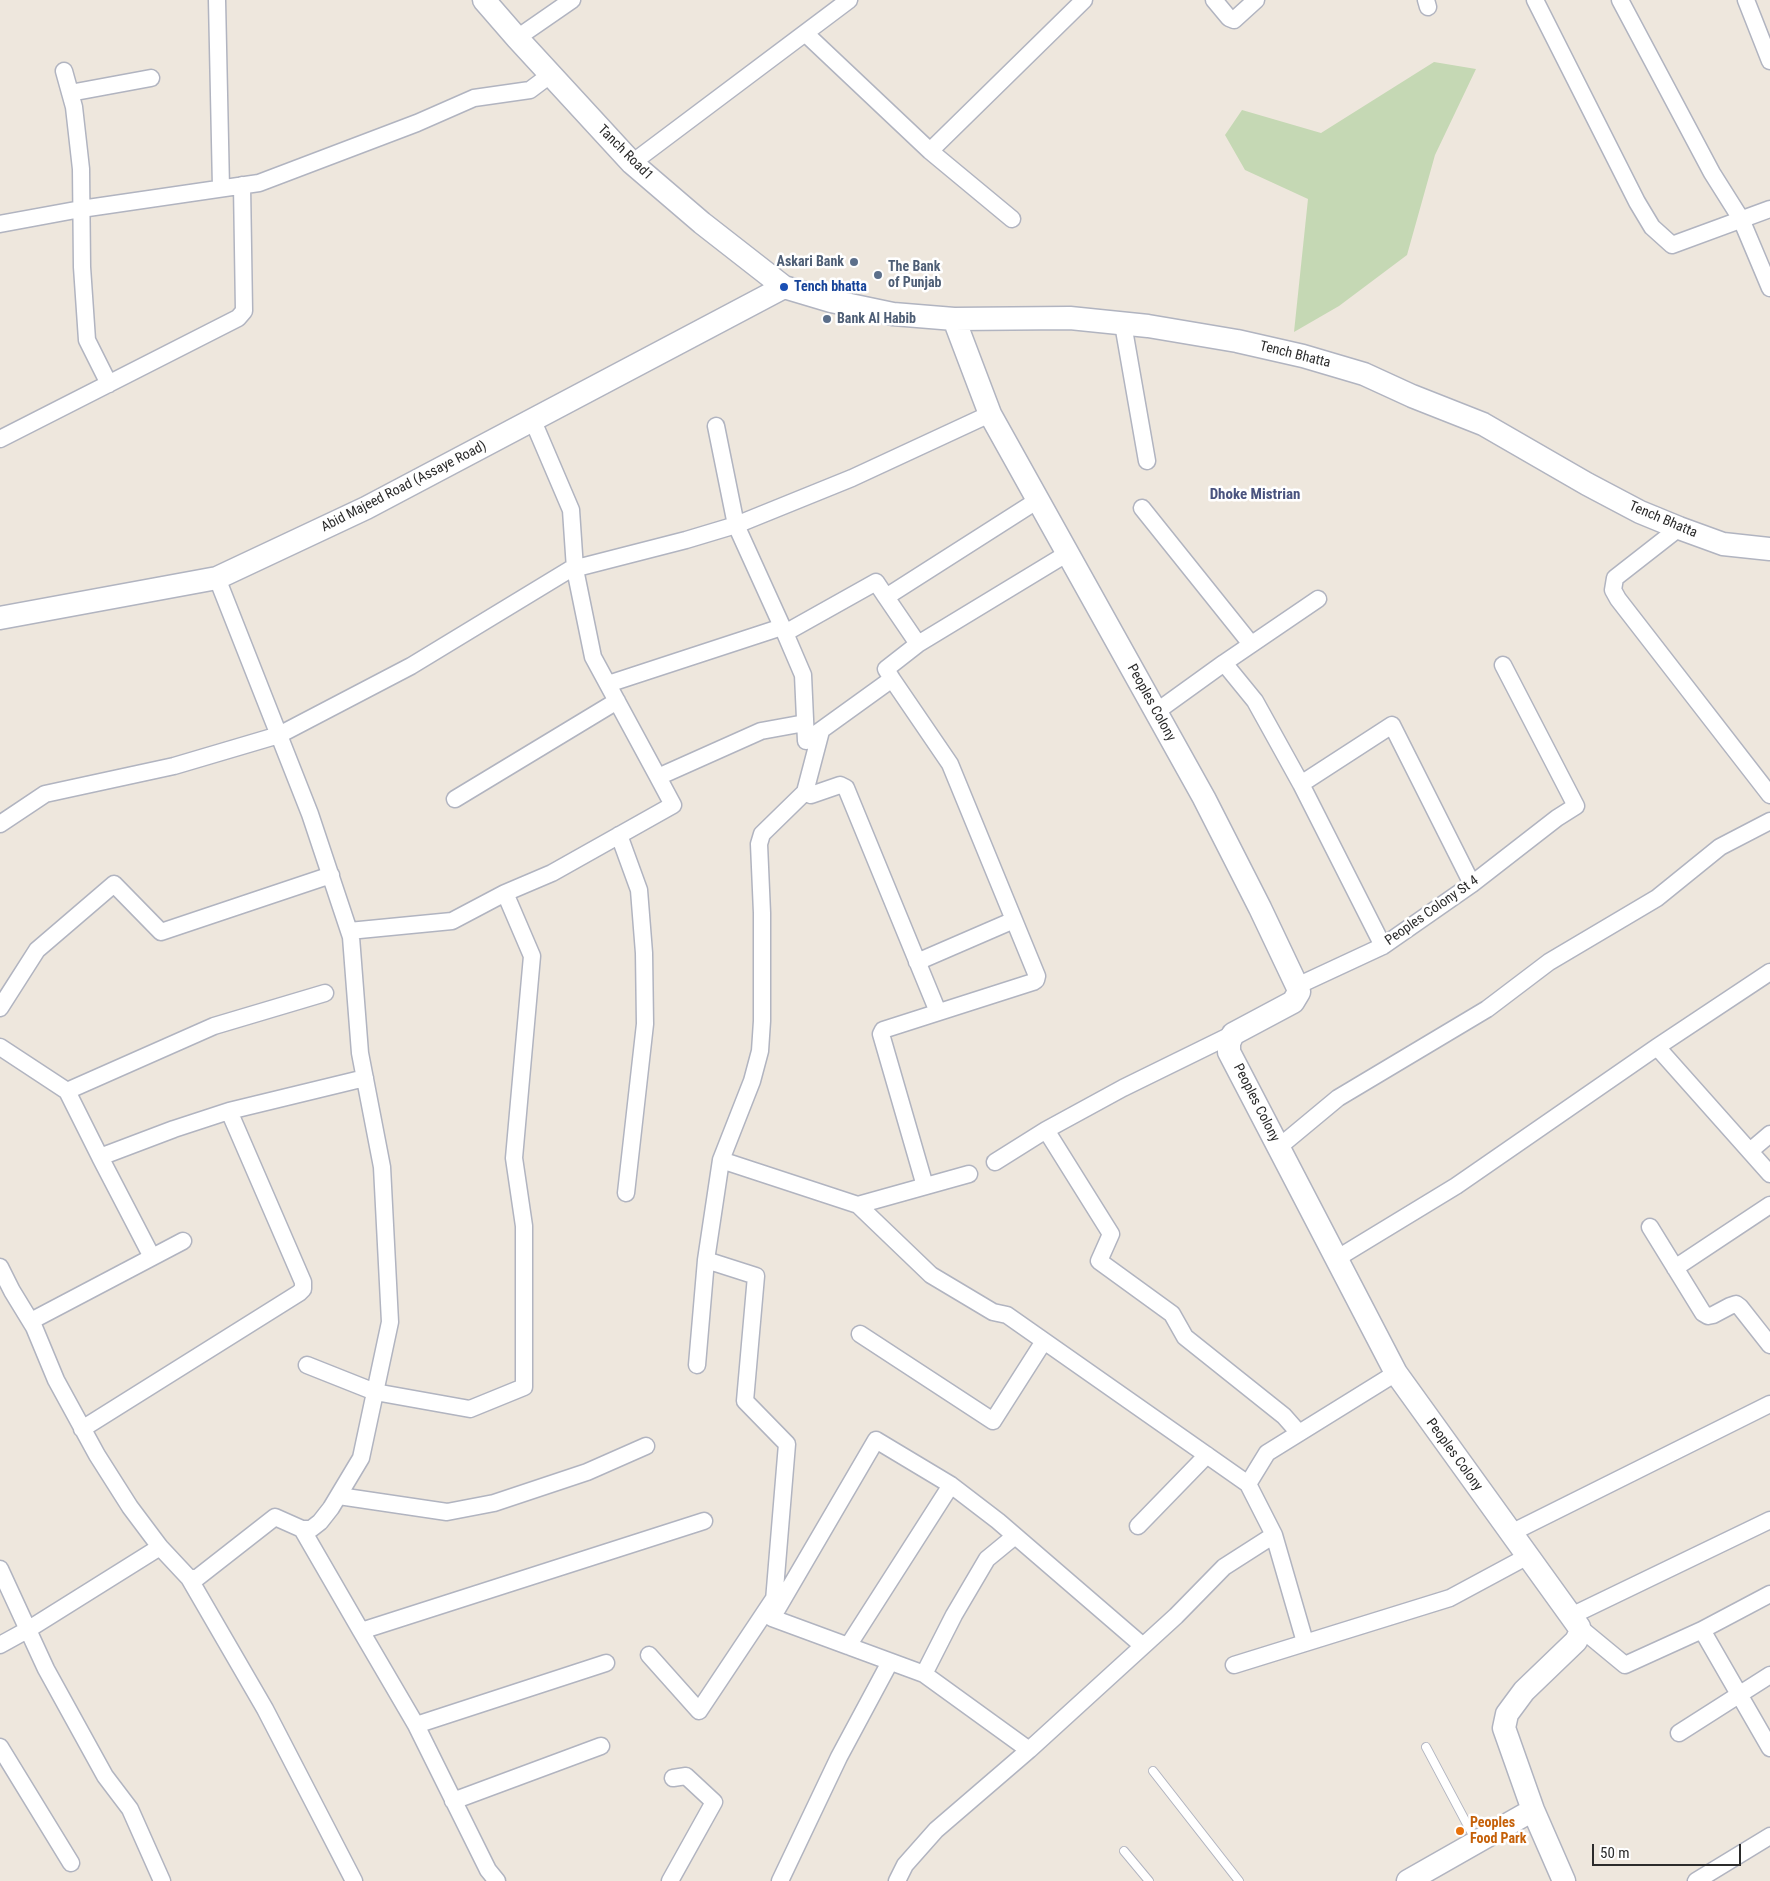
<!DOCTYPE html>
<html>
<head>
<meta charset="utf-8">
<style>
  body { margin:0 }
  #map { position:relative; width:1770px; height:1881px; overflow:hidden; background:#eee7dd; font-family:"Roboto Condensed",sans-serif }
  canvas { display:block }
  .scale { position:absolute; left:1592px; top:1844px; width:149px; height:22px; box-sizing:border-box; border:2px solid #2b2b2b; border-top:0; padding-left:6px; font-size:15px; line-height:18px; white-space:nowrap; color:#2b2b2b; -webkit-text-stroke:4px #fff; paint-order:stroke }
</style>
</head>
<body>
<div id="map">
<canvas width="1770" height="1881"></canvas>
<div class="scale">50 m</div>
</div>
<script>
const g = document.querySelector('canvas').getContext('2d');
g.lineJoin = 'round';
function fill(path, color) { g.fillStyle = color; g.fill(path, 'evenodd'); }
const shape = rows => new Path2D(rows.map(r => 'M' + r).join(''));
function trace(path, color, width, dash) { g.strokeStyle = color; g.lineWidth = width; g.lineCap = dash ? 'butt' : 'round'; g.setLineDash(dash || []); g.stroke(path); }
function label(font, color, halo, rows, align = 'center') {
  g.font = font + ' "Roboto Condensed",sans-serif'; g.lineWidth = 5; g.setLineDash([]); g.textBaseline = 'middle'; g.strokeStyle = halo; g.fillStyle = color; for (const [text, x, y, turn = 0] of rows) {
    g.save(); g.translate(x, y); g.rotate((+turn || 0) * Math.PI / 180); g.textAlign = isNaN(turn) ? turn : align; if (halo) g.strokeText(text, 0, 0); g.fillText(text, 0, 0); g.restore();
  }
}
fill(shape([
  [1434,62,1476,69,1435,155,1407,255,1339,306,1294,332,1308,199,1245,170,1225,135,1242,110,1321,133]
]), '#c5d8b4');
const lane = shape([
  [1426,1747,1476,1841],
  [1153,1771,1239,1881],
  [1124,1851,1149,1881]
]);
const street = shape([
  [217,0,221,188],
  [1214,0,1229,18,1234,20,1256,0],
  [1426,0,1428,7],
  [1535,0,1637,202,1652,227,1672,245,1770,209],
  [1620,0,1712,173,1741,219,1770,288],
  [1746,0,1770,61],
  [805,33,930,151,1012,219],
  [517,38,572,0],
  [64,71,74,107,81,169,82,267,87,340,109,384],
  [70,93,151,78],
  [930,151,1084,0],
  [632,163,849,0],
  [0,224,81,209,259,183,417,123,474,98,530,90,550,75],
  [1123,324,1147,461],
  [533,421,571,510,575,569,593,657,658,777,761,731,805,723],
  [716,426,736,525,785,633,876,582,886,597,1038,500],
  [0,439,238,318,244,311,242,185],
  [1142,508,1251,644],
  [1679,528,1615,578,1613,590,1618,599,1770,795],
  [886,597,918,644,1068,553],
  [785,633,803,675,806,741,892,679,886,669,918,644],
  [1224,663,1318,599],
  [892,679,950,764,1037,976,1036,980,1033,982,883,1030,881,1034,925,1186],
  [608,684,782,627],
  [1156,712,1224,663,1255,701,1301,784,1392,725,1472,884],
  [1301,784,1383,946],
  [805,792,811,795,840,785,846,788,938,1012],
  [455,799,617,701],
  [0,824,45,794,174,766,279,735,411,666,569,570,686,540,736,525,852,478,990,414],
  [619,835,639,890,644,953,645,1024,626,1193],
  [349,931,452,921,505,893,552,873,673,805,658,777],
  [917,962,1014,920],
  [1297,986,1383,946,1472,884,1557,818,1576,806,1503,665],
  [0,1008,37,950,114,884,161,932,331,875],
  [0,1047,67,1091,214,1026,325,993],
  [1657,1047,1770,1174],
  [67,1091,100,1157,174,1129,229,1111,365,1078],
  [1046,1130,1123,1088,1233,1034],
  [1279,1147,1338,1098,1487,1009,1549,962,1657,898,1720,847,1770,821],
  [1750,1151,1770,1134],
  [100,1157,152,1257],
  [721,1160,858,1205,931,1275,993,1312,1007,1315,1248,1484,1274,1535],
  [995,1162,1046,1130,1111,1234,1099,1261,1172,1314,1185,1337,1284,1416,1299,1433],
  [858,1205,969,1174],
  [1650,1227,1703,1313,1708,1316,1713,1315,1730,1306,1736,1304,1740,1307,1770,1345],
  [1336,1259,1456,1186,1657,1047,1770,972],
  [706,1260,756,1276,745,1401,787,1444,773,1613],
  [0,1267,12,1291,34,1327,56,1380,97,1455,130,1507,160,1547,189,1578,197,1578,275,1517,302,1529,311,1529,320,1522,331,1508,361,1458,390,1322,382,1167,360,1053,351,937,310,814,217,578],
  [1675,1268,1770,1205],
  [31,1321,183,1241],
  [860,1334,993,1421,1044,1341],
  [307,1365,375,1392,470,1409,524,1387,524,1226,514,1158,532,956,505,893],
  [697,1365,706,1260,721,1160,752,1081,760,1051,762,1021,762,913,759,844,762,834,805,792,821,731],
  [82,1429,299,1293,303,1289,303,1282,229,1111],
  [1248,1484,1267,1453,1396,1373],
  [339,1496,447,1512,494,1503,587,1472,646,1446],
  [1138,1526,1207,1455],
  [302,1529,361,1631,704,1521],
  [1511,1533,1770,1404],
  [0,1569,46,1669,105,1776,130,1809,162,1881],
  [189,1578,265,1709,354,1881],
  [1571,1616,1770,1520],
  [1579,1627,1625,1665,1702,1630,1770,1748],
  [1702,1630,1770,1594],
  [361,1631,416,1725,606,1663],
  [0,1645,29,1629,160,1547],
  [848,1646,951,1485],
  [649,1655,699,1711,773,1600],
  [1234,1665,1450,1598,1528,1556],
  [924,1674,954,1615,987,1559,1015,1536],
  [416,1725,488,1870,497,1881],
  [1679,1733,1770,1675],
  [0,1747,71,1863],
  [1029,1750,924,1674,772,1618,876,1440,951,1485,998,1521,1143,1646],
  [453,1801,601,1746],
  [670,1881,714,1802,686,1776,673,1778],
  [780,1881,839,1757,890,1662],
  [897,1881,905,1865,936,1830,1029,1750,1176,1616,1224,1567,1274,1535,1305,1642],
  [1696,1881,1770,1836]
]);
const secondary = shape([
  [484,0,517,38,632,163,702,223,784,287,831,301,893,314,954,319,1070,318,1148,326,1237,341,1303,356,1364,374,1412,396,1483,424,1587,484,1640,512,1679,528,1723,544,1770,549],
  [954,319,990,414,1204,798,1260,908,1297,986,1299,992,1293,1002,1233,1034,1229,1043,1229,1052,1396,1373,1579,1627,1580,1633,1576,1641,1524,1691,1507,1714,1504,1728,1533,1810,1564,1881],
  [0,618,217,578,366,508,784,287],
  [1408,1881,1533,1810]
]);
trace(lane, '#b1b4c0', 10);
trace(street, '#b1b4c0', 19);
trace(secondary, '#b1b4c0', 25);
trace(lane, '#fff', 8);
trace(street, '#fff', 16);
trace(secondary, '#fff', 22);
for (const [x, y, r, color] of [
  [854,262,5,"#5c6f8a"],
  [878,275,5,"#5c6f8a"],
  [784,287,5,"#1a4fb4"],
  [827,319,5,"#5c6f8a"],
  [1460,1831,5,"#e8710a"]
]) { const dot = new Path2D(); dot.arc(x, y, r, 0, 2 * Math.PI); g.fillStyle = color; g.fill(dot); trace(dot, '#fff', 2); }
label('14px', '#2b2b2b', '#fff', [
  ["Tanch Road1",625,153,45],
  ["Tench Bhatta",1295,355,14],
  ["Abid Majeed Road (Assaye Road)",404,487,-27],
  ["Tench Bhatta",1663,520,23],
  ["Peoples Colony",1151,703,61],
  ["Peoples Colony St 4",1432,911,-35],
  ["Peoples Colony",1256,1103,63],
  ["Peoples Colony",1454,1455,54]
]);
label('bold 14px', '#4e5e75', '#fff', [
  ["Askari Bank",844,262,"right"],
  ["The Bank",888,267],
  ["of Punjab",888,283],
  ["Bank Al Habib",837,319]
], 'left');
label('bold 14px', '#164399', '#fff', [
  ["Tench bhatta",794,287]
], 'left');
label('bold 14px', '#c56008', '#fff', [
  ["Peoples",1470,1823],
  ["Food Park",1470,1839]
], 'left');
label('bold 15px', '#4a537e', '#fff', [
  ["Dhoke Mistrian",1255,495]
]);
</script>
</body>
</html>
